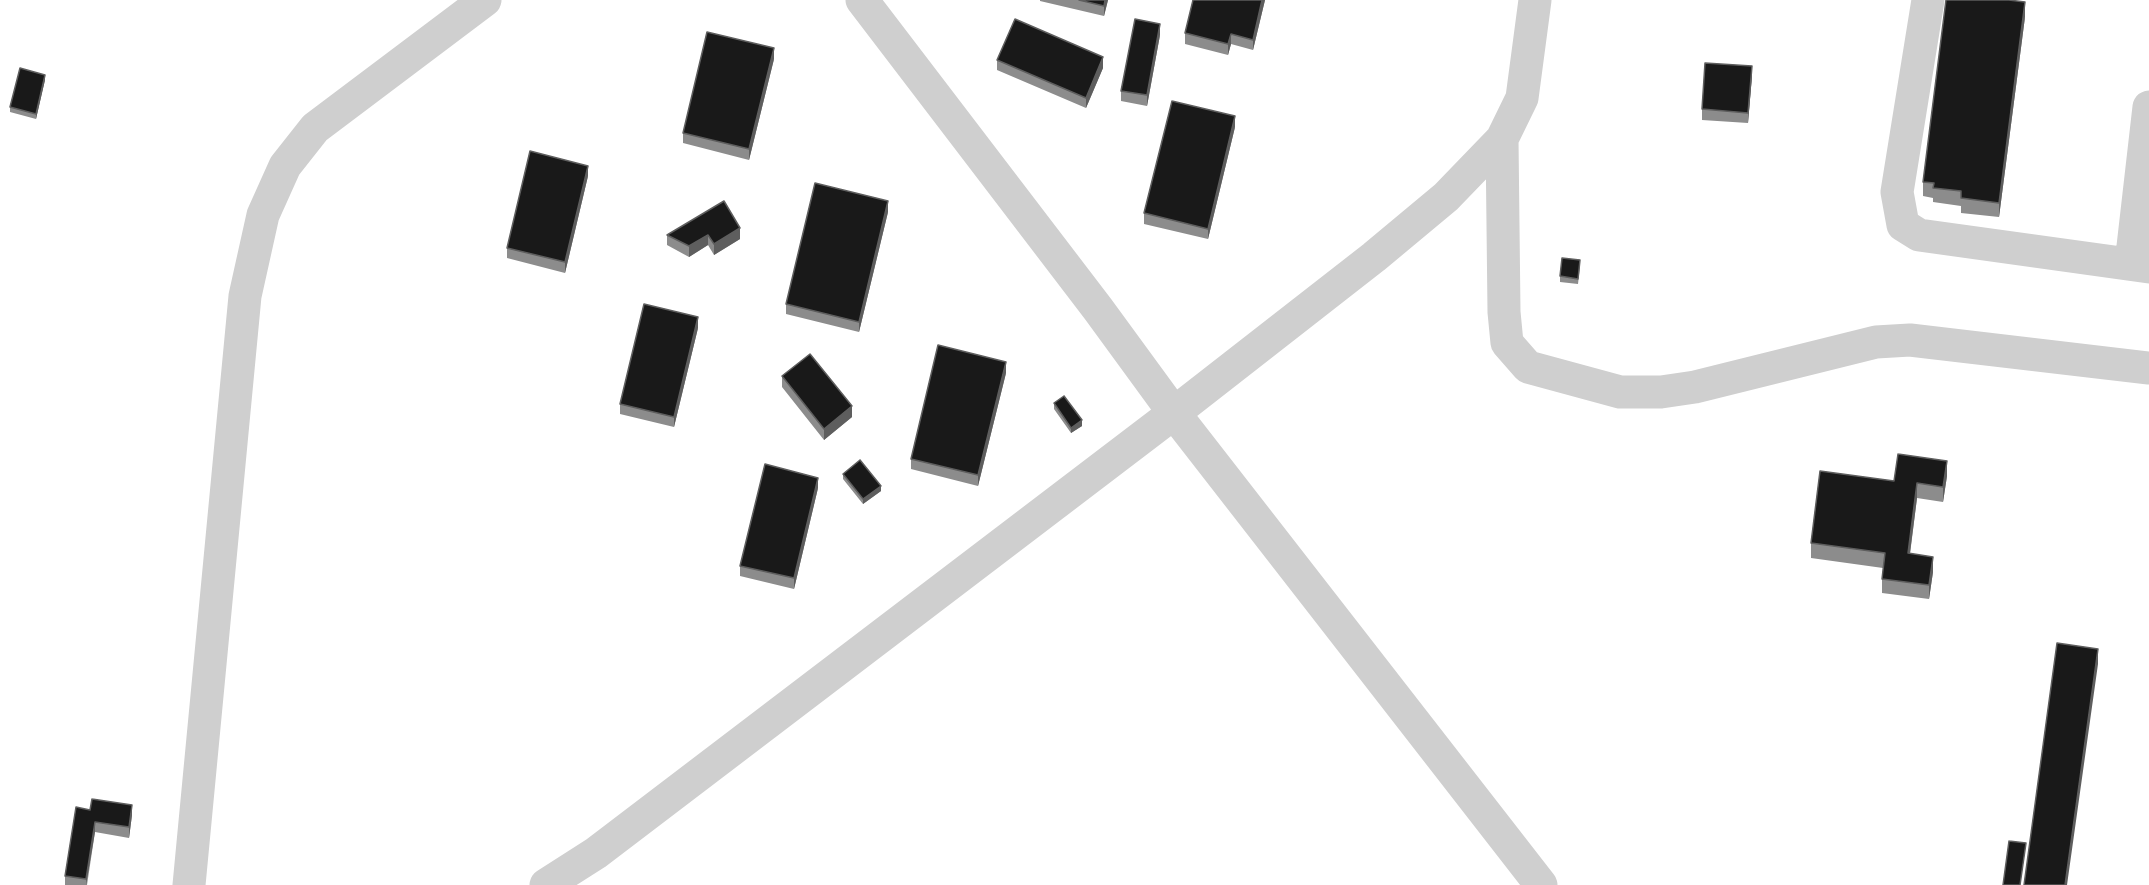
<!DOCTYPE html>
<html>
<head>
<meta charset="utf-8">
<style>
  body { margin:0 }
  canvas { display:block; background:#fff }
</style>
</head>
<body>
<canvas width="2149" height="885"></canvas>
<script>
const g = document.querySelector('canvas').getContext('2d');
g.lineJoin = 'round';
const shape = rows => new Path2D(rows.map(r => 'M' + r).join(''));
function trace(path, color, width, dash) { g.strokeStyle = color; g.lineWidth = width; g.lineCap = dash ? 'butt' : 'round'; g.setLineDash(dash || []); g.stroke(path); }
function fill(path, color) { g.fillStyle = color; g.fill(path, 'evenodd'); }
trace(shape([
  [862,0,1098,309,1174,413,1541,885],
  [1928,0,1897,192,1903,225,1919,235,2149,267],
  [1502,139,1504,312,1507,343,1528,367,1620,392,1661,392,1695,387,1876,342,1910,340,2149,368],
  [2131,264,2149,107],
  [189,885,245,296,263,215,285,166,315,128,485,0],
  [546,885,596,853,1174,413,1374,257,1446,197,1502,139,1522,98,1535,0]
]), '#cfcfcf', 33);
fill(shape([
  [1040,0,1108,0,1104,16,1040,1],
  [1193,0,1265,0,1253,50,1231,44,1228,55,1185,44,1185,33],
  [2025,17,1999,217,1961,213,1961,206,1933,202,1933,198,1923,196,1923,182],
  [1160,35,1147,106,1121,101,1121,91],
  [774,59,749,160,683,143,683,133],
  [997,60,1103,68,1086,108,997,70],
  [1752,76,1748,123,1702,120,1702,109],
  [45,80,36,119,10,112,10,107],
  [1235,127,1208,239,1144,224,1144,213],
  [588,176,565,273,507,258,507,248],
  [724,201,740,239,714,255,708,245,689,257,667,245,667,235],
  [888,212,859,332,786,314,786,304],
  [1580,266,1578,284,1560,282,1560,276],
  [698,328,674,427,620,414,620,404],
  [1006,373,978,486,911,469,911,459],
  [782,376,852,417,824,440,782,387],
  [1054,403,1082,426,1071,433,1054,409],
  [843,474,881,491,863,504,843,479],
  [1947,476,1943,502,1917,498,1910,554,1933,572,1929,599,1882,593,1882,579,1883,568,1811,558,1811,543,1894,481],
  [818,488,794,589,740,576,740,566],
  [90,810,132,815,129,838,95,832,87,885,65,885,65,876]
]), '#8c8c8c');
fill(shape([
  [1105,0,1108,0,1104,16,1104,6],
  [1262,0,1265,0,1253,50,1253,40],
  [2025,2,2025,17,1999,217,1999,203],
  [1160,24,1160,35,1147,106,1147,95],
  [1231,34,1231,44,1228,55,1228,44],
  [774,48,774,59,749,160,749,149],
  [1103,57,1103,68,1086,108,1086,98],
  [1752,66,1752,76,1748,123,1748,113],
  [45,75,45,80,36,119,36,114],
  [1235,116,1235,127,1208,239,1208,229],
  [588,166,588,176,565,273,565,262],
  [888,201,888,212,859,332,859,322],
  [740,228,740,239,714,255,714,244],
  [708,235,708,245,689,257,689,246],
  [698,317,698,328,674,427,674,417],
  [1006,362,1006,373,978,486,978,475],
  [852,406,852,417,824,440,824,429],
  [1082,420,1082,426,1071,433,1071,428],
  [1947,461,1947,476,1943,502,1943,487],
  [818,478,818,488,794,589,794,578],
  [1917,483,1917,498,1908,568,1908,553],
  [881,486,881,491,863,504,863,499],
  [1933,557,1933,572,1929,599,1929,585],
  [2098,649,2098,664,2067,885,2065,885],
  [132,805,132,815,129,838,129,827],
  [95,822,95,832,86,885,86,879]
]), '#5e5e5e');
const building = shape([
  [1079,0,1105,0,1104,6,1079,0],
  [1193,0,1262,0,1253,40,1231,34,1228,44,1185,33,1193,0],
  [1946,0,2009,0,2025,2,1999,203,1961,198,1961,191,1933,188,1934,183,1923,182,1946,0],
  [1015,19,1103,57,1086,98,997,60,1015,19],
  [1135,19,1160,24,1147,95,1121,91,1135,19],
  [707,32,774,48,749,149,683,133,707,32],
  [1705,63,1752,66,1748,113,1702,109,1705,63],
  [20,68,45,75,36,114,10,107,20,68],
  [1172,101,1235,116,1208,229,1144,213,1172,101],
  [530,151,588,166,565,262,507,248,530,151],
  [815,183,888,201,859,322,786,304,815,183],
  [724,201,740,228,714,244,708,235,689,246,667,235,724,201],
  [1562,258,1580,260,1578,279,1560,276,1562,258],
  [644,304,698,317,674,417,620,404,644,304],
  [938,345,1006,362,978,475,911,459,938,345],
  [810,354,852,406,824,429,782,376,810,354],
  [1064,396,1082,420,1071,428,1054,403,1064,396],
  [1898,454,1947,461,1943,487,1917,483,1908,553,1933,557,1929,585,1882,579,1885,553,1811,543,1820,471,1894,481,1898,454],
  [860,460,881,486,863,499,843,474,860,460],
  [765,464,818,478,794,578,740,566,765,464],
  [2057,643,2098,649,2065,885,2024,885,2057,643],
  [92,799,132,805,129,827,95,822,86,879,65,876,76,807,90,810,92,799],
  [2009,841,2026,843,2020,885,2003,885,2009,841]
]);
fill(building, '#191919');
trace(building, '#5e5e5e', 1.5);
</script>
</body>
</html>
